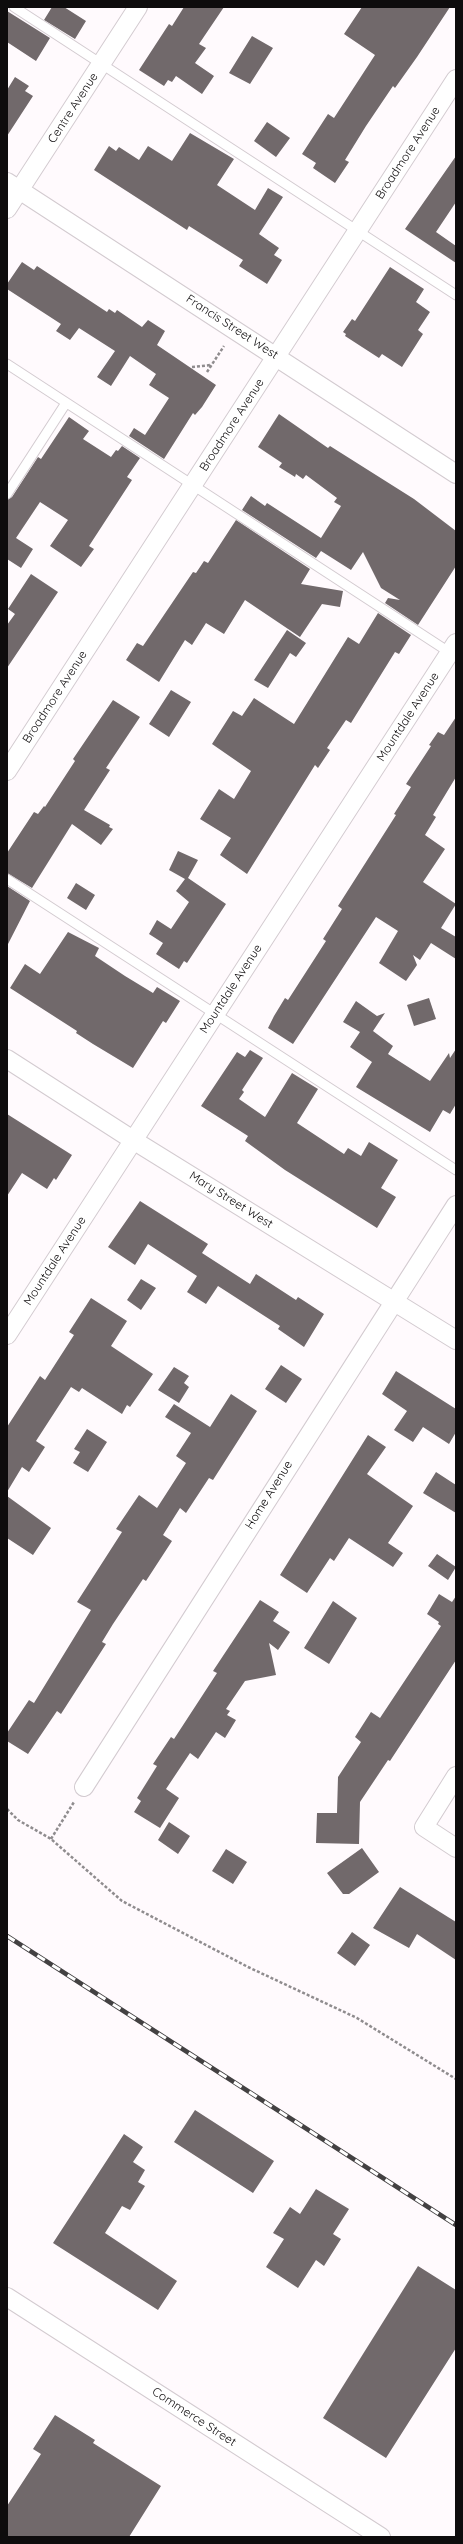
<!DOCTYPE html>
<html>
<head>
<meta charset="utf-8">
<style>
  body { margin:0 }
  #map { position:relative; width:463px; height:2544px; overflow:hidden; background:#fffafd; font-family:Quicksand,sans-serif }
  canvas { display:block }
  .frame { position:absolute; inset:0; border:8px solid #0e0c0d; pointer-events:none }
</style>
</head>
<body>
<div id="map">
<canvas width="463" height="2544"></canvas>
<div class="frame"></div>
</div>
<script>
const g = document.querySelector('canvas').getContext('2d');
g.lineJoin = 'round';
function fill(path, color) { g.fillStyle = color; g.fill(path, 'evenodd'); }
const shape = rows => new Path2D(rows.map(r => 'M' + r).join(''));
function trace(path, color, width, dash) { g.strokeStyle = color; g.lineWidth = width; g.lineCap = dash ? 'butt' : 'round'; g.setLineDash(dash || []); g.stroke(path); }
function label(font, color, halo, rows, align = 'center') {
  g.font = font + ' Quicksand,sans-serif'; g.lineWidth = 3; g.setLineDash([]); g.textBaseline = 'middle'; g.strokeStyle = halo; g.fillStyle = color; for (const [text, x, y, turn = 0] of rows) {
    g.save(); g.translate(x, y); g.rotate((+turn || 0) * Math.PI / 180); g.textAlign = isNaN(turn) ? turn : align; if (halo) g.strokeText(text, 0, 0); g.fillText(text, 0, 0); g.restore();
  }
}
fill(shape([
  [52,7,64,7,86,21,75,39,44,20],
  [184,7,224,7,199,44,206,48,195,63,214,76,202,94,176,76,172,82,168,80,164,86,139,70,169,24,172,26],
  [362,7,450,7,417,57,395,88,393,86,366,126,345,160,349,162,335,183,313,168,316,163,302,154,328,114,334,118,375,55,344,34],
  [7,11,50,38,36,61,7,42],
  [252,36,273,48,250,84,229,73],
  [15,77,29,86,25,91,33,96,7,136,7,90],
  [267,122,290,138,276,157,254,141],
  [190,133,234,159,217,185,255,210,268,188,283,197,259,234,279,248,274,255,282,260,267,284,239,266,243,260,189,226,187,230,94,170,109,146,116,151,119,147,139,160,148,146,172,161],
  [456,156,456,202,436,232,456,246,456,263,405,229],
  [22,262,34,270,37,266,107,312,109,309,115,313,117,310,142,327,148,320,165,331,157,345,216,385,202,407,195,415,193,413,164,459,129,436,134,428,145,435,169,398,149,385,156,374,130,356,111,386,97,377,115,351,79,328,70,340,56,331,61,324,7,289,7,284],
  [390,267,424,289,416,302,430,312,418,330,423,334,402,367,382,354,379,358,345,336,346,334,343,332,352,319,355,321],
  [279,414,328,448,330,446,414,499,456,531,456,566,418,625,385,603,388,598,400,600,381,588,363,552,351,570,321,551,316,558,242,510,251,496,265,506,267,503,321,538,341,506,334,502,337,498,306,475,303,479,296,474,295,477,279,467,282,463,258,447],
  [69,417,89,431,83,439,111,457,116,450,118,451,122,446,140,458,127,477,132,480,89,546,94,549,81,567,50,546,68,520,40,502,16,538,33,549,21,568,7,559,7,500,12,497,38,457,41,459],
  [236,520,310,569,301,584,343,591,340,607,322,604,300,637,245,600,224,634,206,623,192,645,185,640,159,682,126,660,137,643,143,646,193,572,196,573,204,561,208,563],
  [31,574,58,592,7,668,7,625,15,614,8,609],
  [378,613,411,635,399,654,395,652,351,723,346,720,327,748,330,750,318,768,315,765,247,874,220,855,231,838,200,819,219,789,234,799,251,771,212,744,233,711,242,716,254,698,294,724,348,637,359,644],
  [287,630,306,643,296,657,290,653,268,688,254,680],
  [171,690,191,702,169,737,149,724],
  [113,700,140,717,106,768,110,770,84,810,110,825,109,827,113,829,101,845,72,824,32,888,7,873,7,853,34,812,38,814,44,806,45,807,75,761,73,759],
  [456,717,456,777,433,815,436,817,425,835,445,849,423,882,456,904,441,928,456,937,456,959,431,943,420,960,413,955,417,965,406,981,379,963,398,931,376,917,293,1044,268,1028,274,1016,285,998,288,1000,326,941,323,939,342,909,338,906,396,815,394,814,411,787,406,784,431,746,429,745,438,732,444,735],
  [178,851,198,860,188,878,226,904,187,963,184,961,179,969,156,954,163,943,149,934,157,920,171,929,189,902,176,891,185,879,169,870],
  [76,883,95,895,86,910,67,898],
  [7,886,30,901,7,946],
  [68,932,99,948,95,956,125,976,153,993,157,987,180,1001,166,1023,163,1021,133,1068,93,1044,76,1033,77,1031,10,988,25,964,40,974],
  [429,998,436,1019,414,1026,407,1005],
  [356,1001,377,1016,385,1013,373,1031,393,1046,388,1054,430,1081,449,1053,450,1058,456,1049,456,1104,450,1114,443,1110,430,1132,356,1087,372,1062,350,1047,360,1032,343,1022],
  [250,1050,263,1058,242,1090,244,1092,239,1099,265,1117,292,1073,318,1089,297,1123,344,1154,348,1148,361,1156,369,1142,398,1160,381,1188,396,1197,377,1228,285,1170,245,1141,248,1136,201,1106,237,1052,245,1057],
  [7,1114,72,1155,56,1180,54,1178,47,1189,22,1173,7,1196],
  [140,1201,208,1244,202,1253,250,1284,256,1274,296,1300,298,1297,324,1314,304,1347,278,1329,280,1326,218,1286,206,1304,187,1292,197,1276,148,1244,135,1265,108,1247],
  [141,1279,156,1288,141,1310,127,1300],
  [91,1298,127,1321,111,1346,153,1374,130,1407,127,1405,122,1414,82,1388,79,1392,71,1387,36,1441,45,1447,29,1472,22,1467,7,1492,7,1427,40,1376,45,1380,74,1335,69,1332],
  [281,1365,302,1379,286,1403,265,1389],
  [174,1367,189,1376,184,1383,189,1387,179,1403,158,1390],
  [396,1371,456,1409,456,1432,449,1444,423,1427,413,1442,394,1430,407,1411,382,1394],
  [231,1394,257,1411,213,1480,209,1478,186,1513,180,1508,163,1535,172,1541,146,1581,143,1579,113,1624,102,1642,106,1644,61,1714,57,1711,28,1754,7,1741,7,1733,29,1700,34,1703,91,1610,77,1602,122,1532,116,1529,139,1495,157,1508,186,1463,176,1456,191,1433,165,1417,174,1404,210,1427],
  [87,1429,107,1442,88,1472,73,1463,80,1452,74,1449],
  [368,1435,386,1447,367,1474,413,1506,388,1543,403,1553,393,1567,349,1538,334,1561,330,1558,307,1593,280,1575],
  [436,1472,456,1485,456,1513,423,1493],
  [7,1496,51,1528,33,1555,7,1538],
  [437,1554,456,1567,448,1580,428,1566],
  [439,1594,452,1602,456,1596,456,1660,390,1761,388,1760,360,1802,359,1844,316,1843,317,1813,337,1813,338,1777,361,1742,355,1737,371,1712,380,1718,441,1626,438,1624,439,1622,427,1614],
  [260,1600,279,1612,273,1621,290,1632,278,1650,269,1643,276,1675,245,1681,226,1709,230,1711,227,1715,236,1720,225,1738,216,1732,198,1759,190,1753,166,1789,179,1798,160,1828,134,1812,141,1801,137,1798,157,1766,153,1764,171,1737,174,1739,217,1673,213,1671],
  [333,1601,357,1618,329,1664,304,1648],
  [169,1822,190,1836,178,1854,158,1840],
  [362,1848,379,1872,349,1894,343,1894,327,1873],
  [226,1849,247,1862,233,1884,212,1871],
  [400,1887,456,1922,456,1960,417,1934,409,1948,373,1928],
  [352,1932,370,1945,355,1966,337,1953],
  [195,2110,274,2161,253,2193,174,2142],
  [124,2134,143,2147,133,2162,145,2170,138,2182,145,2186,130,2210,122,2206,105,2233,177,2281,158,2310,53,2243],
  [316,2189,349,2209,333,2234,341,2239,324,2266,316,2260,298,2288,266,2267,284,2239,273,2233,290,2207,300,2214],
  [418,2266,456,2290,456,2348,386,2458,323,2418],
  [55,2415,95,2440,93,2443,161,2486,129,2537,7,2537,7,2506,41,2454,33,2449]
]), '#71696b');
const service = shape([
  [14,7,456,295],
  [7,364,452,654],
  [7,494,66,403],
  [7,879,456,1170]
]);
const minor = shape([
  [7,182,456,474],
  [7,209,138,7],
  [7,771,456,79],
  [7,1059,133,1140,456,1340],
  [7,1335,456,643],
  [456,1776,424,1827,456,1848],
  [84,1787,456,1205],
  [7,2297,381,2537]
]);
trace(service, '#d3cbd0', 11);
trace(minor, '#d3cbd0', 20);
trace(shape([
  [192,367,211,365],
  [207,372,224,346],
  [7,1809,18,1820,51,1839,122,1901,248,1967,357,2018,456,2079],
  [51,1839,74,1802]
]), '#8f8c8e', 2.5, [3, 2]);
trace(service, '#fff', 9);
trace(minor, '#fff', 18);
const rail = shape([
  [7,1936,456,2225]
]);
trace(rail, '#434142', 4.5);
trace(rail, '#fff', 3, [9]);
label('12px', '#0e0c0d', '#fff', [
  ["Centre Avenue",73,108,-57],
  ["Broadmore Avenue",408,153,-57],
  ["Francis Street West",232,327,33],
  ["Broadmore Avenue",232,425,-57],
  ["Broadmore Avenue",55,697,-57],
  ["Mountdale Avenue",408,717,-57],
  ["Mountdale Avenue",231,989,-57],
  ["Mary Street West",231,1200,32],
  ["Mountdale Avenue",55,1261,-57],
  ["Home Avenue",269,1495,-58],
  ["Commerce Street",194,2417,33]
]);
</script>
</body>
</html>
